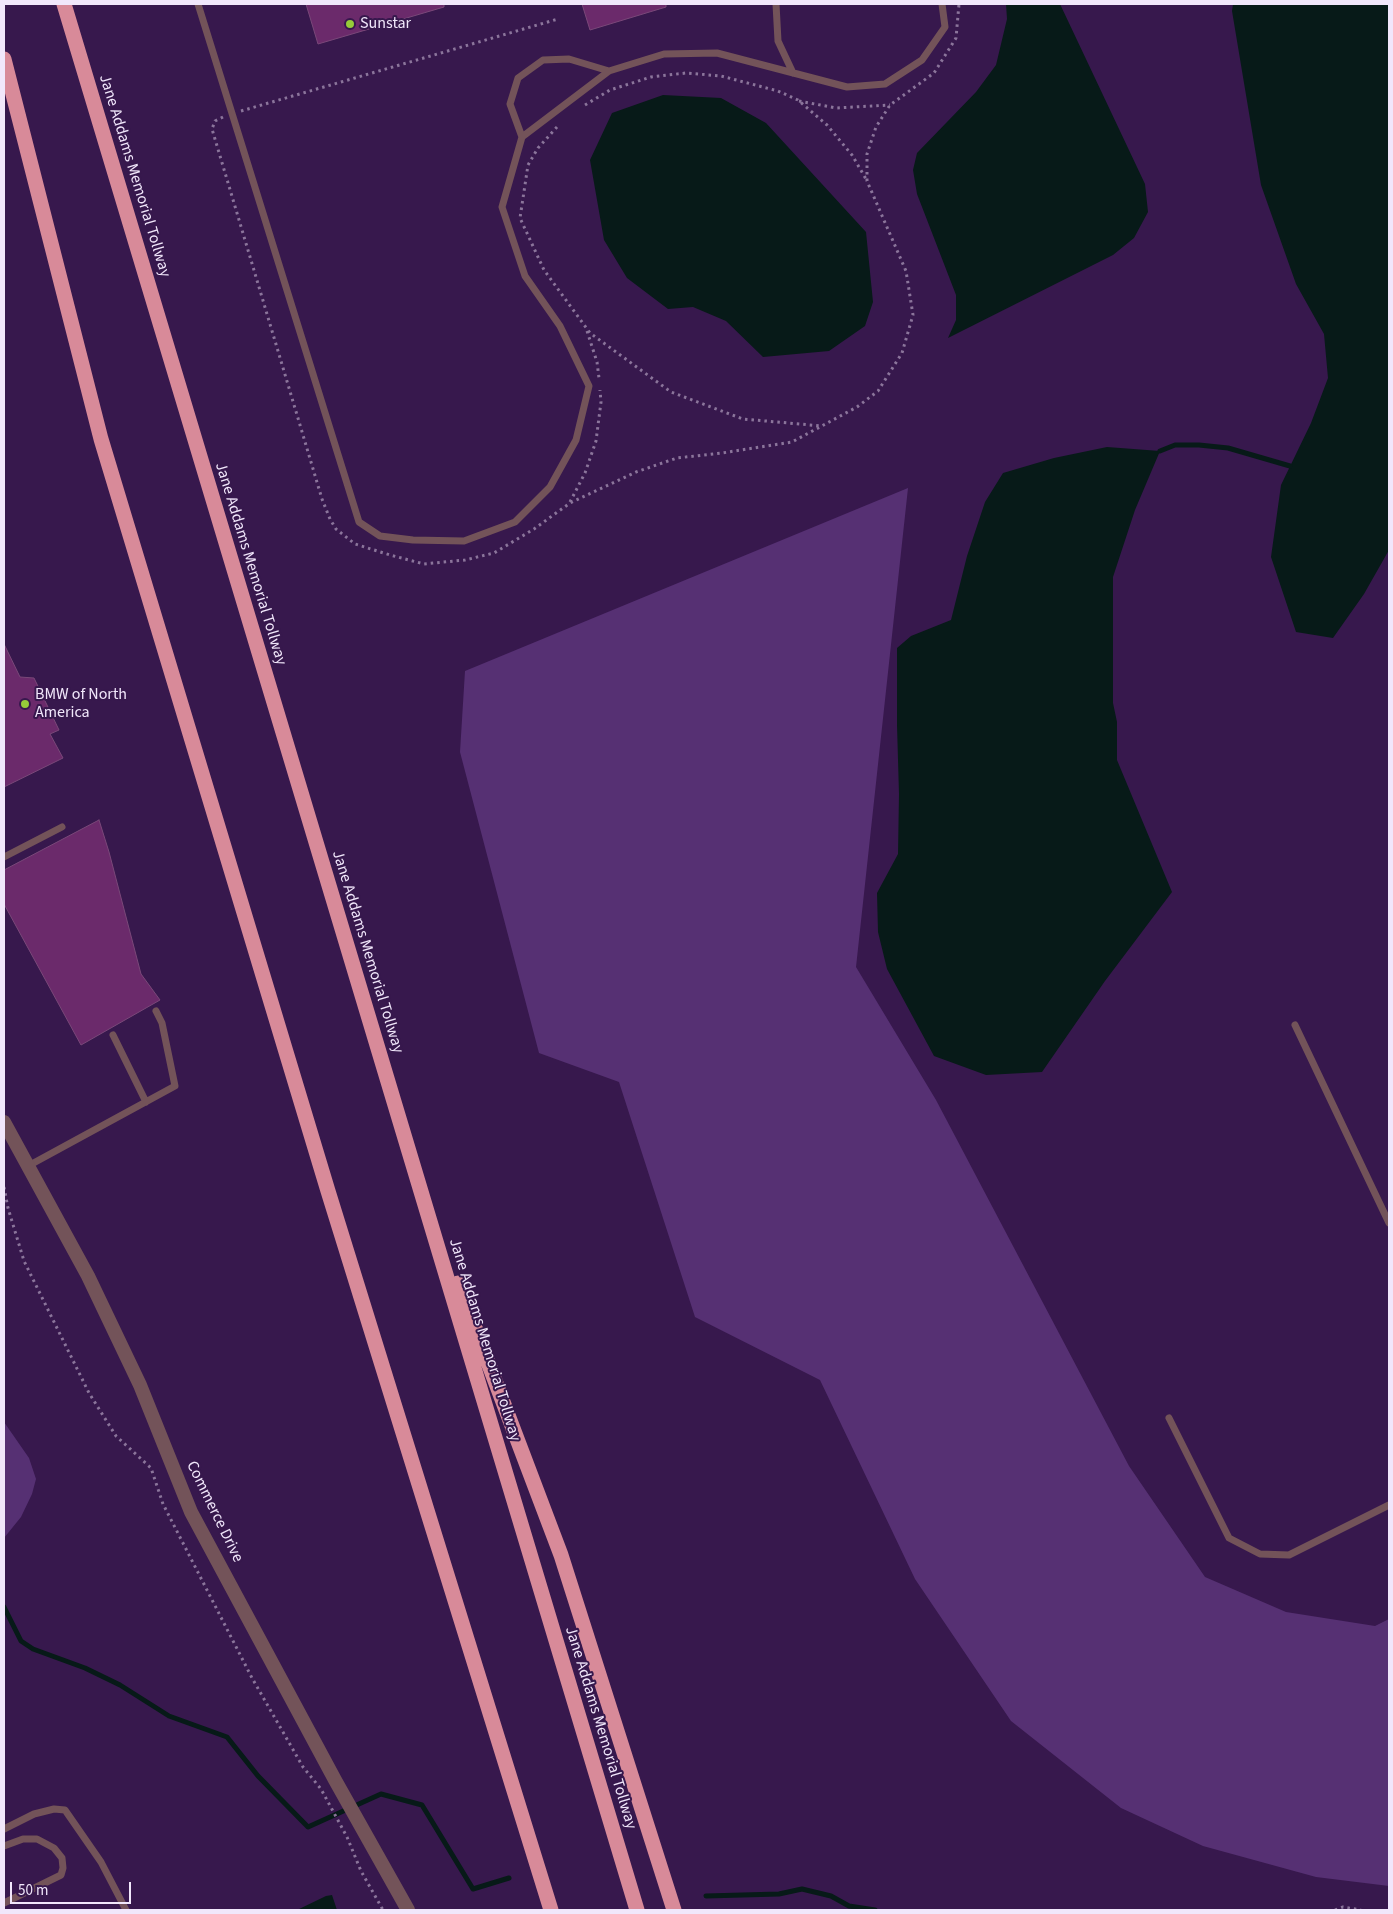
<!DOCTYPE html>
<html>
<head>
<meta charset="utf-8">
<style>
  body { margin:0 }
  #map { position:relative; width:1393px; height:1914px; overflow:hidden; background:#37184d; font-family:"Source Sans 3",sans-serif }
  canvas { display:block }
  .frame { position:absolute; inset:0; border:5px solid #f1e7fb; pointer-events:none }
  .scale { position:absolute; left:10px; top:1882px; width:121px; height:22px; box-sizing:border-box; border:2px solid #f1e7fb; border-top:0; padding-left:6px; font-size:15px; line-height:18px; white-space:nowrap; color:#f1e7fb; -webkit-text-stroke:4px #37184d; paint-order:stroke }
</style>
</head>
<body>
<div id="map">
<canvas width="1393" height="1914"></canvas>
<div class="frame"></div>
<div class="scale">50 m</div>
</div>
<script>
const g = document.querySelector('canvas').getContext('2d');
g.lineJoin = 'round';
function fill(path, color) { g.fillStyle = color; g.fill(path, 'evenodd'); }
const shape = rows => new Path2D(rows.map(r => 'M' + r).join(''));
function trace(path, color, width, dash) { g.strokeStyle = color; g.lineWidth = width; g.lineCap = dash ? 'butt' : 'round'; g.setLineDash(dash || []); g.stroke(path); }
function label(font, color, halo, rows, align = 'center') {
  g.font = font + ' "Source Sans 3",sans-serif'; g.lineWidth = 4; g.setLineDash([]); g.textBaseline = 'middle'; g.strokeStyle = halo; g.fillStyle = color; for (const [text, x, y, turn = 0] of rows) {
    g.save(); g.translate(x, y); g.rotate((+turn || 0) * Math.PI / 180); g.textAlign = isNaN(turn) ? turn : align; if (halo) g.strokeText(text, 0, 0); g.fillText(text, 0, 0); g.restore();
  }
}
fill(shape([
  [908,488,856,967,936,1100,1129,1466,1205,1577,1286,1612,1375,1626,1389,1619,1389,1886,1316,1877,1203,1846,1121,1808,1011,1721,915,1579,820,1380,695,1317,619,1082,539,1053,460,752,465,671],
  [4,1422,29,1458,36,1479,32,1494,21,1517,4,1538]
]), '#563073');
fill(shape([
  [1006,4,1060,4,1145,184,1148,212,1134,238,1113,255,948,338,956,320,956,295,917,194,913,170,917,153,976,92,996,65,1007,19],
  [1233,4,1389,4,1389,550,1364,594,1333,638,1296,632,1271,557,1281,485,1311,423,1328,378,1324,334,1296,284,1261,185,1232,11],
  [663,95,721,98,766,123,866,232,873,302,865,326,829,351,763,357,726,321,693,307,668,309,627,278,604,240,590,160,612,113],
  [1107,447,1160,451,1135,510,1113,577,1113,703,1117,722,1117,760,1172,892,1105,981,1042,1072,986,1075,934,1056,887,969,878,932,877,893,898,854,899,794,897,725,897,648,911,636,951,620,967,556,985,502,1003,473,1054,458],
  [332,1895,337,1910,297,1910,326,1896]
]), '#071a18');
trace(shape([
  [1160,451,1175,445,1199,445,1228,448,1290,466],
  [4,1607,21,1641,33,1649,85,1668,120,1685,169,1716,227,1737,258,1776,308,1827,381,1794,422,1805,473,1889,509,1878],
  [706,1896,779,1894,802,1889,831,1896,849,1906,875,1910]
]), '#071a18', 5);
const building = shape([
  [306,4,444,4,444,7,318,44,306,4],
  [582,4,666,4,666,7,590,30,582,4],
  [4,644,20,677,34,678,59,730,50,734,63,758,4,787,4,644],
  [99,820,109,852,141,974,160,1000,81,1045,4,904,4,870,99,820]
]);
fill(building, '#6b2a6b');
trace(building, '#7a4879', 1);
trace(shape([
  [799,101,836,108,890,105],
  [585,105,610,90,651,77,686,73,721,76,778,91,798,100,827,125,852,155,866,179],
  [241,111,558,19],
  [223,117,215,121,212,129,322,499,330,519,336,529,355,544,390,555,424,564,465,560,494,553,534,529,570,503,636,472,677,458,722,453,792,442,857,407,878,391,902,353,913,315,906,271,867,181,867,154,876,127,890,105,934,73,956,38,959,4],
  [557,127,538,148,528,165,520,218,544,270,590,333,671,392,743,419,822,426],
  [587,331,597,362,599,378],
  [570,502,585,473,596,441,601,402,600,390],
  [4,1187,8,1208,24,1261,89,1393,116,1436,151,1468,163,1504,252,1678,303,1767,321,1789,347,1837,361,1871,383,1910],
  [1335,1910,1343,1907,1361,1910]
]), '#8b759b', 3, [2.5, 4]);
trace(shape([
  [198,4,359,522,380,536,413,540,464,541,515,522,550,487,576,440,589,386,560,326,525,276,502,207,522,137,609,71,664,54,717,53,847,87,885,84,922,60,945,27,942,4],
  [776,4,778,41,793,73],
  [522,137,510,104,518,78,543,60,569,59,609,71],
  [4,857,62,827],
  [1295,1025,1389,1223],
  [113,1035,146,1102],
  [28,1166,175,1086,162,1023,156,1011],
  [1169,1418,1229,1538,1260,1554,1289,1555,1389,1505],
  [4,1829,34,1814,54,1809,65,1810,101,1862,126,1910],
  [4,1846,23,1839,37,1839,54,1848,62,1858,63,1868,61,1875,4,1903]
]), '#735359', 7);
trace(shape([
  [4,1122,88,1276,140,1385,191,1512,335,1780,408,1910]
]), '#735359', 14);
trace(shape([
  [64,4,637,1910],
  [4,59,101,439,328,1191,551,1910],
  [458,1283,561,1555,674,1910]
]), '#d88a99', 15);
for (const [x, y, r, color] of [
  [350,24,5,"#96cc39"],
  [25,704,5,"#96cc39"]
]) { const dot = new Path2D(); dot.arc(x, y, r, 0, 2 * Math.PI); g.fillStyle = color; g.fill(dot); trace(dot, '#37184d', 2); }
label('16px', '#f1e7fb', '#37184d', [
  ["Sunstar",360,24],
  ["BMW of North",35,695],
  ["America",35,713]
], 'left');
label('16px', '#f1e7fb', '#37184d', [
  ["Jane Addams Memorial Tollway",134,176,73],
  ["Jane Addams Memorial Tollway",250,564,73],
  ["Jane Addams Memorial Tollway",367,952,73],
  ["Jane Addams Memorial Tollway",484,1340,73],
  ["Commerce Drive",214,1512,64],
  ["Jane Addams Memorial Tollway",600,1728,73]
]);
</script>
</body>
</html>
